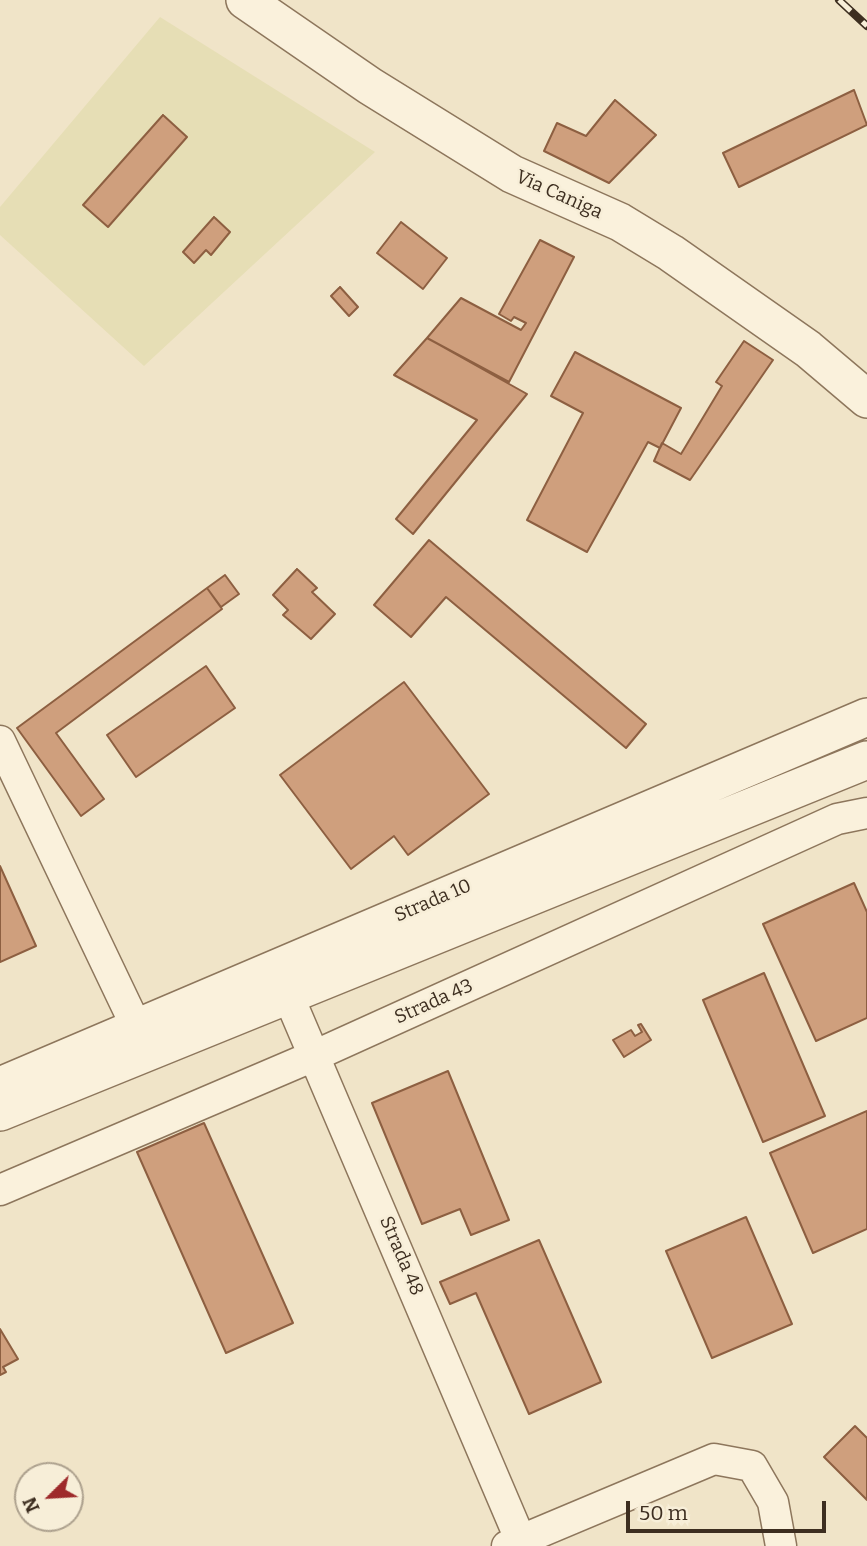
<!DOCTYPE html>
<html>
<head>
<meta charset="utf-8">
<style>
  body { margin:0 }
  #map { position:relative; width:867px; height:1546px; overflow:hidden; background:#f0e4c8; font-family:Bitter,serif }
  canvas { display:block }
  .north { position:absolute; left:14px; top:1462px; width:70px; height:70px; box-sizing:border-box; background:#f7eed8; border:2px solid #ada18e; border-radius:50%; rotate:246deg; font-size:19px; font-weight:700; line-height:28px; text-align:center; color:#3d2e20 }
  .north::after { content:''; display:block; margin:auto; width:24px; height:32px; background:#9e2a2b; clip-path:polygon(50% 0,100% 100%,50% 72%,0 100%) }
  .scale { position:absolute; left:626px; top:1501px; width:200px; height:32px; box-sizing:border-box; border:4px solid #3d2e20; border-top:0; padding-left:9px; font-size:21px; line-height:24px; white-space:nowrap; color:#3d2e20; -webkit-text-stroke:5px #f7eed8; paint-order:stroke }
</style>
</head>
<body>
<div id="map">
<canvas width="867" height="1546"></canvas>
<div class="north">N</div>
<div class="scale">50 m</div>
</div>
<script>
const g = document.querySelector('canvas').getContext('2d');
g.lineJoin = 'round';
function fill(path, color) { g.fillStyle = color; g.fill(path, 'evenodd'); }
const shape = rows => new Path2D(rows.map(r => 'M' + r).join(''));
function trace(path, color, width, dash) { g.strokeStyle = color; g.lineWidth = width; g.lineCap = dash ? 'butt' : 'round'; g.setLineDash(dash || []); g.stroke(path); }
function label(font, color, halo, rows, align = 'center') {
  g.font = font + ' Bitter,serif'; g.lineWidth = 5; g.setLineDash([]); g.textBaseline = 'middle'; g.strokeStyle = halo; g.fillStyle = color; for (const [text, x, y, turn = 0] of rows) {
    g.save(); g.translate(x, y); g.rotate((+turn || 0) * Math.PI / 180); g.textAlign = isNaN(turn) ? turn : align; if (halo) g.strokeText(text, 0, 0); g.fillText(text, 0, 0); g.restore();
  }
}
fill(shape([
  [160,17,375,152,144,366,0,235,0,207]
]), '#e6deb5');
const building = shape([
  [854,90,867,125,739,187,723,153,854,90],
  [615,100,656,135,609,183,544,151,557,123,586,136,615,100],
  [163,115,187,137,108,227,83,205,163,115],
  [214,217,230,232,211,255,206,250,194,263,183,252,214,217],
  [401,222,447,258,423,289,377,253,401,222],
  [540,240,574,257,509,382,427,338,461,298,521,330,526,323,514,317,511,321,499,314,540,240],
  [340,287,358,307,349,316,331,296,340,287],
  [427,338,527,394,413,534,396,519,477,420,394,375,427,338],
  [744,341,773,360,690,480,654,461,662,443,681,454,722,386,716,382,744,341],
  [575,352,681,408,660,448,648,442,587,552,527,520,583,413,551,396,575,352],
  [429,540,646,724,626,748,446,597,411,637,374,605,429,540],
  [297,569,317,588,312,592,335,614,311,639,283,615,288,610,273,595,297,569],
  [225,575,239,594,221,607,207,588,225,575],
  [207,588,222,609,56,733,104,799,81,816,17,728,207,588],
  [206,666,235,708,136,777,107,735,206,666],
  [404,682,489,794,408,855,394,836,351,869,280,775,404,682],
  [0,866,36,946,0,962,0,866],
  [854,883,867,912,867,1018,816,1041,763,924,854,883],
  [764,973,825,1116,763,1142,703,1000,764,973],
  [641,1024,651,1040,624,1057,613,1040,631,1030,635,1036,642,1032,638,1025,641,1024],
  [448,1071,509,1220,471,1235,460,1209,422,1224,372,1103,448,1071],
  [867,1111,867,1229,813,1253,770,1153,867,1111],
  [204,1123,293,1323,226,1353,137,1152,204,1123],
  [746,1217,792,1324,712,1358,666,1251,746,1217],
  [539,1240,601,1382,529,1414,476,1293,450,1304,440,1282,539,1240],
  [0,1329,18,1359,3,1367,6,1372,0,1375,0,1329],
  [855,1426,867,1438,867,1500,824,1457,855,1426]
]);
fill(building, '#cf9f7d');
trace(building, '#8d5f41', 2);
const minor = shape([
  [0,741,136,1026],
  [279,974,523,1546],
  [0,1190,316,1055,837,819,867,813],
  [507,1546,714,1459,752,1466,773,1502,781,1546]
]);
const tertiary = shape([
  [245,0,370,86,512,174,620,222,671,253,808,349,867,399],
  [0,1086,867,717],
  [0,1112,867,760]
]);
trace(minor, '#8d765c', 33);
trace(tertiary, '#8d765c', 40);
trace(minor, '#faf1dc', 30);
trace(tertiary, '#faf1dc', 37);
const rail = shape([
  [839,0,867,26]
]);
trace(rail, '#3d2e20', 8);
trace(rail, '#f7eed8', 5, [16]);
label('19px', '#3d2e20', '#f7eed8', [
  ["Via Caniga",559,195,24],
  ["Strada 10",433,901,-23],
  ["Strada 43",434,1002,-24],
  ["Strada 48",401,1256,67]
]);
</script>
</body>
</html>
